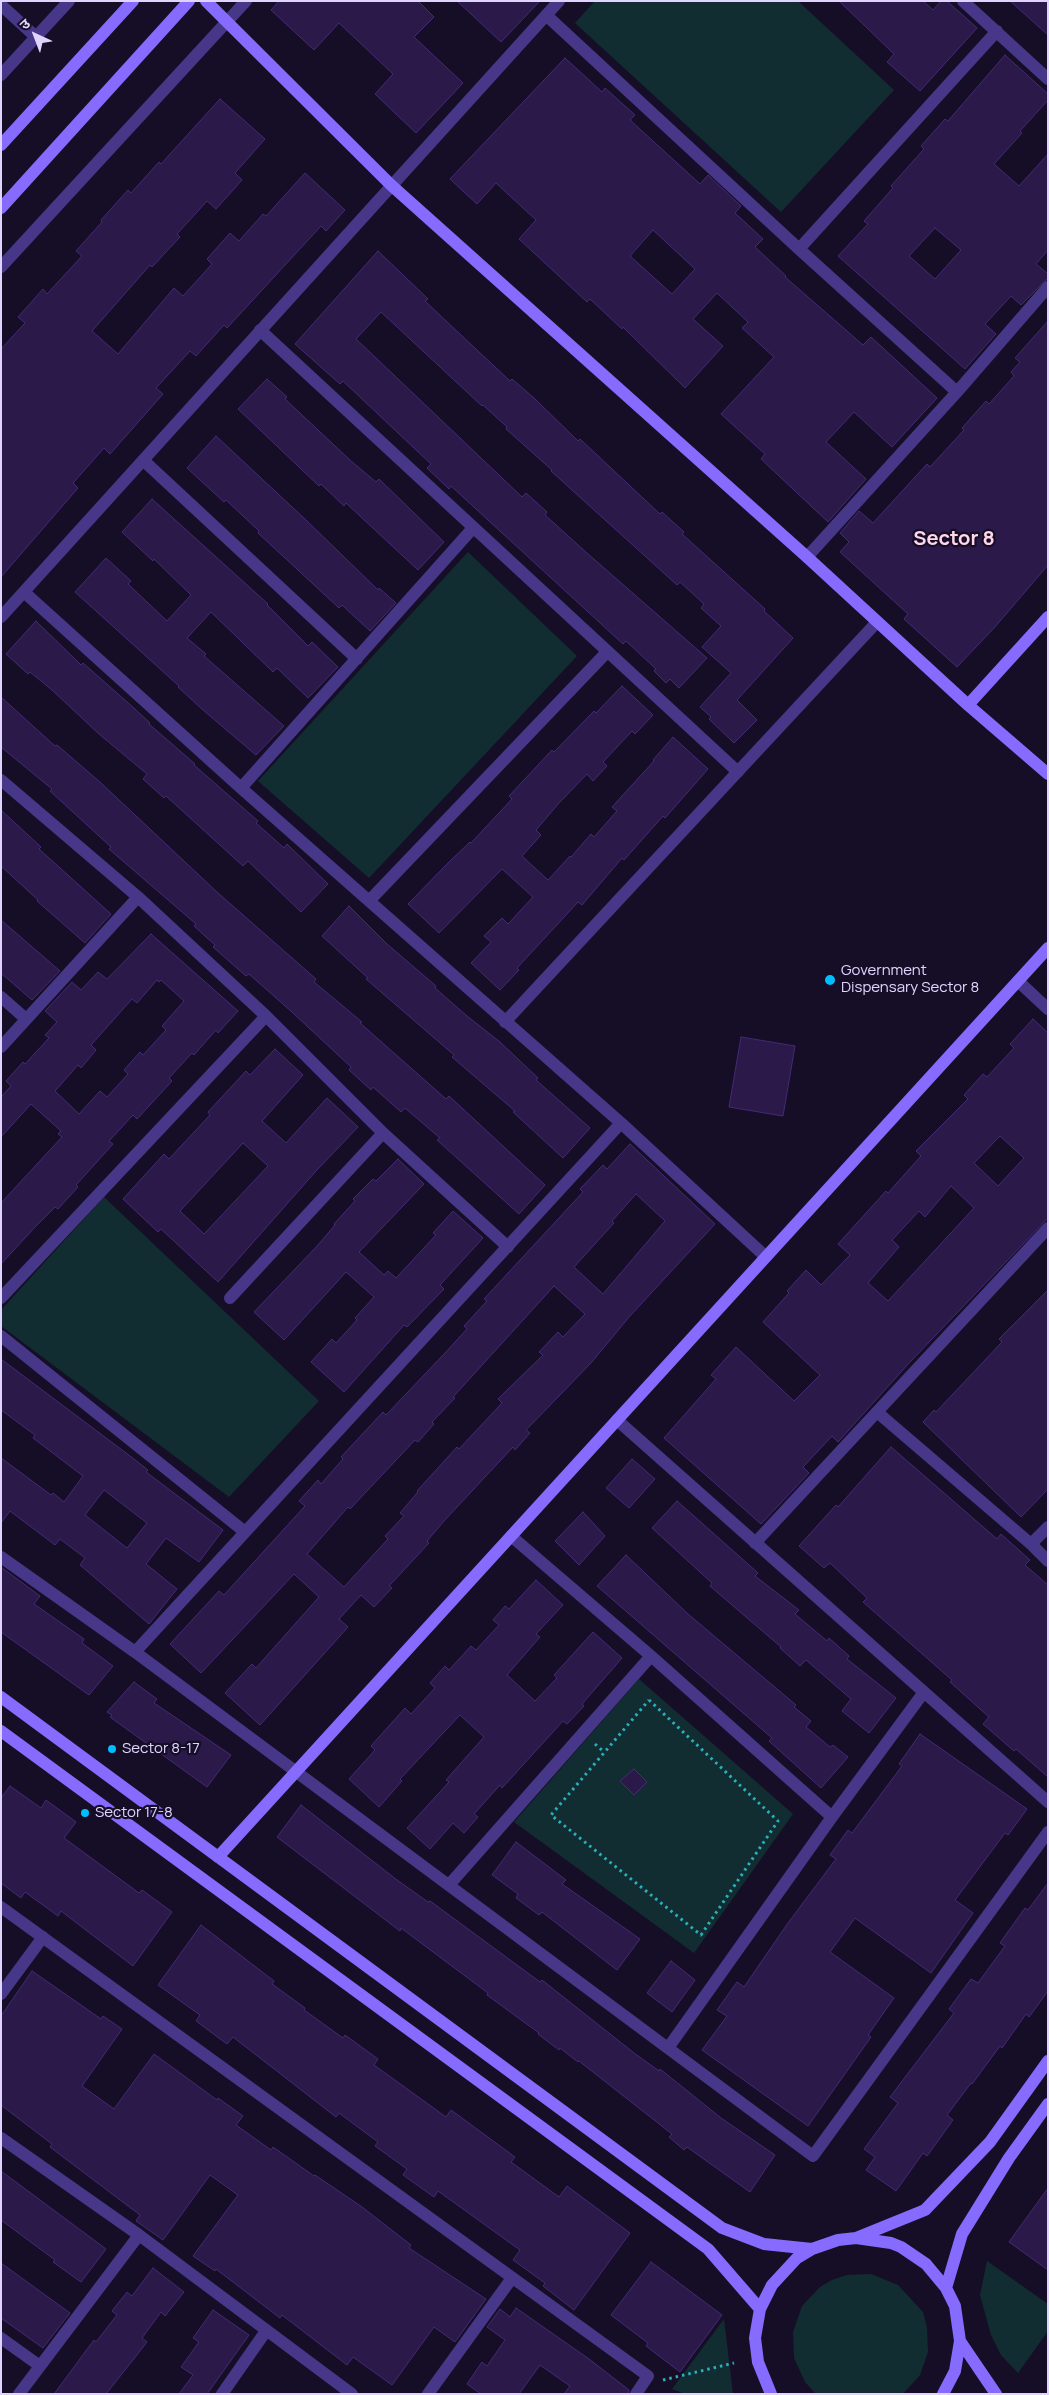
<!DOCTYPE html>
<html>
<head>
<meta charset="utf-8">
<style>
  body { margin:0 }
  #map { position:relative; width:1049px; height:2395px; overflow:hidden; background:#160e27; font-family:Manrope,"Noto Sans Devanagari",sans-serif }
  canvas { display:block }
  .frame { position:absolute; inset:0; border:2px solid #e0d4ff; pointer-events:none }
  .north { position:absolute; left:10px; top:10px; width:50px; height:50px; -webkit-text-stroke:4px #160e27; paint-order:stroke; rotate:317deg; font-size:14px; font-weight:700; line-height:20px; text-align:center; color:#e0d4ff }
  .north::after { content:''; display:block; margin:auto; width:18px; height:22px; background:#e0d4ff; clip-path:polygon(50% 0,100% 100%,50% 72%,0 100%) }
</style>
</head>
<body>
<div id="map">
<canvas width="1049" height="2395"></canvas>
<div class="frame"></div>
<div class="north">उ</div>
</div>
<script>
const g = document.querySelector('canvas').getContext('2d');
g.lineJoin = 'round';
function fill(path, color) { g.fillStyle = color; g.fill(path, 'evenodd'); }
const shape = rows => new Path2D(rows.map(r => 'M' + r).join(''));
function trace(path, color, width, dash) { g.strokeStyle = color; g.lineWidth = width; g.lineCap = dash ? 'butt' : 'round'; g.setLineDash(dash || []); g.stroke(path); }
function label(font, color, halo, rows, align = 'center') {
  g.font = font + ' Manrope,sans-serif'; g.lineWidth = 4.5; g.setLineDash([]); g.textBaseline = 'middle'; g.strokeStyle = halo; g.fillStyle = color; for (const [text, x, y, turn = 0] of rows) {
    g.save(); g.translate(x, y); g.rotate((+turn || 0) * Math.PI / 180); g.textAlign = isNaN(turn) ? turn : align; if (halo) g.strokeText(text, 0, 0); g.fillText(text, 0, 0); g.restore();
  }
}
fill(shape([
  [595,1,798,1,894,90,781,212,575,23],
  [468,552,577,656,369,878,258,781],
  [104,1197,319,1401,229,1497,1,1326,1,1310],
  [639,1679,793,1814,694,1953,514,1822],
  [987,2261,1048,2304,1048,2331,1018,2373,1001,2355,991,2335,980,2295],
  [871,2274,898,2285,923,2312,927,2328,928,2352,920,2375,903,2394,816,2394,805,2382,794,2358,793,2332,802,2306,820,2287,832,2280,847,2275],
  [724,2319,733,2394,685,2394,672,2389]
]), '#112d31');
const building = shape([
  [279,1,418,1,434,17,414,37,463,83,416,133,375,94,393,74,339,23,314,50,271,10,279,1],
  [457,1,540,1,501,42,457,1],
  [839,1,923,1,933,10,941,1,947,1,977,28,920,91,887,62,894,54,839,1],
  [1010,1,1048,1,1048,35,1010,1],
  [1005,55,1048,94,1048,100,1020,131,1022,133,994,164,1019,186,1048,154,1048,250,1036,264,1048,274,1048,278,1021,305,1011,296,985,324,996,334,965,369,838,256,868,224,864,221,893,188,891,186,924,149,921,146,945,119,948,121,1005,55],
  [935,228,961,250,935,279,909,256,935,228],
  [565,58,602,92,605,88,635,115,630,120,700,184,708,175,741,206,735,213,763,239,755,247,786,276,785,277,863,345,871,337,937,398,892,447,854,412,826,442,866,479,828,522,761,459,765,454,721,414,774,357,742,328,748,322,717,293,693,319,723,346,685,388,623,327,622,329,590,299,587,302,519,239,536,220,496,183,477,204,450,179,565,58],
  [653,230,695,269,672,294,630,256,653,230],
  [220,99,265,139,235,173,242,180,216,209,207,201,177,234,180,237,152,267,150,265,92,331,118,354,174,288,183,296,212,264,207,259,230,233,239,241,263,214,266,216,305,173,345,210,326,231,321,226,227,328,224,325,196,356,190,351,156,388,163,394,110,454,104,448,73,483,78,488,1,577,1,349,25,323,18,317,43,289,47,294,82,256,76,251,102,222,101,220,128,190,131,193,159,162,161,164,220,99],
  [378,251,428,299,425,301,445,320,510,381,512,379,534,398,578,441,580,439,660,514,662,512,684,532,682,534,765,609,764,611,793,638,737,700,757,720,734,743,709,719,711,717,700,707,731,673,702,647,721,626,701,608,704,604,680,582,677,585,551,471,552,470,506,429,507,427,483,405,482,406,381,312,356,339,522,497,526,493,547,512,545,515,588,554,707,658,679,688,670,679,666,683,654,671,656,669,626,641,623,644,451,486,449,489,427,468,431,464,343,381,340,384,295,344,378,251],
  [1048,321,1048,565,994,628,957,667,904,619,908,614,840,552,849,542,840,533,859,511,873,523,927,464,930,467,964,430,962,428,986,401,989,404,1014,376,1011,372,1020,362,1015,358,1048,321],
  [267,379,287,397,285,399,351,461,376,482,379,479,444,542,418,570,346,503,344,506,321,484,319,486,238,409,267,379],
  [216,436,306,520,378,590,379,588,396,603,370,631,342,605,339,608,258,533,259,531,226,500,224,502,187,468,216,436],
  [152,499,268,604,267,605,308,646,312,642,338,667,308,698,277,668,273,672,211,612,187,638,206,654,204,656,284,726,256,755,203,710,178,687,179,686,75,592,106,558,131,581,128,584,167,621,191,595,154,559,153,561,122,532,152,499],
  [36,621,81,665,83,663,135,709,150,723,149,724,195,764,194,765,258,821,256,823,284,848,287,844,328,884,301,912,248,861,243,866,166,796,164,798,143,779,147,774,99,734,52,690,30,672,28,674,6,654,36,621],
  [622,686,653,715,635,734,632,731,603,762,607,766,593,781,587,774,559,803,536,830,541,835,522,856,548,880,570,856,571,857,591,834,594,837,617,811,612,807,654,761,653,760,673,737,708,769,665,818,663,816,624,860,622,858,582,905,578,902,517,968,519,970,500,990,471,963,491,942,484,936,502,918,508,924,533,897,502,869,439,933,408,904,448,863,470,842,471,843,512,799,509,796,552,750,554,752,594,711,596,713,622,686],
  [1,697,55,746,57,745,101,783,218,893,316,979,314,982,362,1022,360,1023,446,1099,449,1096,545,1185,519,1214,437,1140,440,1138,405,1108,401,1112,373,1087,371,1090,349,1070,351,1067,293,1013,249,974,246,976,213,947,215,945,194,926,196,924,109,849,111,847,50,791,52,789,1,747,1,697],
  [1,810,41,847,39,849,111,914,85,943,37,901,38,900,1,866,1,810],
  [349,906,387,944,436,986,435,988,467,1016,500,1042,538,1078,536,1080,590,1128,563,1158,513,1112,515,1111,452,1057,454,1055,366,979,368,978,322,936,349,906],
  [1,920,60,971,32,1000,1,973,1,920],
  [151,934,238,1011,218,1033,216,1030,194,1055,192,1053,169,1078,172,1081,137,1119,133,1115,109,1141,113,1144,76,1185,78,1187,58,1209,55,1207,36,1226,1,1264,1,1203,62,1137,58,1134,61,1131,31,1104,1,1137,1,1097,11,1086,6,1081,23,1062,25,1064,49,1038,45,1035,57,1022,45,1011,72,982,81,990,98,972,107,979,151,934],
  [157,980,159,982,161,980,184,1001,162,1026,166,1030,143,1055,140,1052,124,1070,128,1074,107,1097,100,1091,79,1114,55,1091,78,1065,81,1068,96,1050,91,1045,132,999,137,1003,157,980],
  [1033,1019,1048,1033,1048,1218,910,1362,838,1442,832,1436,803,1467,809,1473,761,1524,664,1438,716,1379,711,1375,736,1347,794,1401,820,1375,763,1322,789,1293,787,1291,806,1270,821,1285,850,1255,838,1244,886,1191,888,1193,921,1156,916,1151,968,1099,964,1095,983,1074,987,1077,1014,1048,1010,1044,1033,1019],
  [1000,1136,1024,1158,998,1186,974,1163,1000,1136],
  [951,1186,974,1208,888,1301,868,1283,899,1247,892,1240,919,1211,925,1217,951,1186],
  [741,1037,795,1046,783,1116,729,1107,741,1037],
  [275,1049,303,1075,262,1121,286,1143,327,1098,358,1127,316,1171,218,1282,161,1229,158,1232,123,1199,164,1154,169,1159,210,1115,208,1112,246,1071,250,1075,275,1049],
  [243,1143,268,1166,204,1234,180,1211,243,1143],
  [630,1144,715,1224,629,1317,591,1363,526,1430,530,1433,515,1450,513,1447,444,1521,427,1541,429,1543,389,1586,392,1588,374,1607,361,1595,339,1619,348,1627,260,1725,225,1693,252,1664,256,1668,319,1597,294,1574,201,1673,170,1644,219,1591,224,1595,305,1506,299,1501,318,1480,321,1484,343,1459,341,1457,383,1412,386,1415,445,1353,467,1329,464,1326,487,1301,484,1299,583,1192,580,1189,603,1165,607,1169,630,1144],
  [636,1194,665,1221,603,1294,574,1267,614,1223,612,1221,636,1194],
  [554,1286,585,1314,563,1337,558,1332,539,1352,543,1355,498,1399,502,1403,459,1449,457,1447,417,1491,418,1492,400,1513,404,1516,385,1536,388,1539,344,1587,307,1554,348,1507,350,1509,415,1440,418,1442,434,1424,432,1422,455,1398,453,1397,554,1286],
  [398,1159,424,1184,359,1252,384,1275,388,1271,396,1278,436,1235,433,1233,453,1211,483,1238,440,1285,444,1289,407,1327,404,1325,344,1392,311,1362,332,1339,336,1343,357,1320,355,1318,374,1297,346,1272,284,1340,254,1312,318,1245,335,1225,334,1224,355,1201,353,1199,373,1179,376,1181,398,1159],
  [1048,1290,1048,1489,1021,1517,923,1422,934,1410,936,1412,1002,1342,999,1339,1048,1290],
  [1,1359,130,1456,148,1470,146,1472,223,1530,199,1562,166,1538,146,1564,177,1589,149,1624,80,1565,85,1558,60,1539,55,1545,10,1511,1,1523,1,1458,51,1495,53,1493,64,1502,83,1476,33,1438,35,1435,1,1410,1,1359],
  [104,1490,147,1523,127,1548,85,1515,104,1490],
  [891,1447,997,1539,1001,1534,1030,1560,1025,1565,1048,1585,1048,1777,1016,1749,1014,1751,983,1724,989,1717,950,1682,952,1680,863,1602,867,1598,830,1563,824,1568,799,1546,836,1505,838,1507,891,1447],
  [632,1459,655,1479,629,1508,606,1488,632,1459],
  [677,1501,758,1573,755,1576,799,1610,795,1614,827,1641,829,1638,849,1656,847,1659,896,1698,869,1733,842,1711,851,1699,806,1660,800,1666,780,1648,781,1647,710,1586,712,1583,652,1528,677,1501],
  [583,1512,605,1536,579,1565,555,1541,583,1512],
  [626,1555,688,1614,796,1705,794,1707,811,1721,806,1727,830,1747,833,1745,848,1757,821,1788,769,1741,772,1738,597,1586,626,1555],
  [1,1567,40,1596,34,1604,84,1639,82,1643,113,1666,89,1695,1,1632,1,1567],
  [536,1580,563,1605,536,1634,540,1637,507,1675,535,1701,557,1678,554,1675,593,1632,622,1658,582,1704,584,1706,567,1724,563,1721,502,1788,500,1785,474,1814,478,1817,464,1833,453,1823,430,1849,407,1828,449,1782,446,1780,484,1737,460,1715,400,1779,402,1781,379,1807,349,1779,375,1750,371,1746,405,1708,411,1714,435,1688,430,1683,445,1666,449,1670,471,1646,476,1650,499,1625,493,1620,505,1606,509,1609,536,1580],
  [134,1682,157,1699,154,1703,231,1755,207,1787,110,1717,112,1715,107,1712,134,1682],
  [920,1734,1027,1809,1008,1835,1005,1833,955,1900,973,1913,931,1973,855,1918,830,1952,894,1998,868,2035,871,2037,808,2126,702,2050,727,2016,717,2010,737,1982,744,1987,788,1923,836,1859,830,1855,848,1830,852,1833,902,1766,899,1764,920,1734],
  [634,1769,647,1782,634,1795,620,1781,634,1769],
  [10,1786,41,1808,46,1800,76,1822,64,1838,139,1893,142,1890,172,1912,133,1966,61,1911,58,1916,25,1892,21,1898,1,1883,1,1798,10,1786],
  [301,1805,397,1880,428,1902,430,1901,540,1982,542,1980,634,2053,659,2071,660,2069,721,2118,775,2155,750,2192,687,2147,684,2150,669,2137,672,2134,579,2061,578,2062,560,2048,559,2050,538,2034,539,2033,487,1995,488,1993,401,1928,400,1931,277,1837,301,1805],
  [516,1842,566,1880,562,1884,640,1939,617,1970,542,1912,539,1915,516,1898,518,1894,492,1875,516,1842],
  [1048,1883,1048,1991,1029,2017,1026,2014,1002,2048,1000,2046,972,2084,971,2083,947,2115,953,2120,927,2156,923,2153,896,2191,866,2170,875,2157,864,2149,898,2103,890,2097,954,2013,949,2009,971,1979,978,1983,1005,1946,1000,1943,1025,1908,1028,1910,1048,1883],
  [201,1925,274,1981,272,1984,305,2008,304,2010,343,2038,345,2035,378,2059,374,2065,446,2117,451,2110,515,2157,511,2162,559,2197,567,2186,630,2233,574,2310,543,2286,545,2283,513,2260,520,2250,438,2191,434,2197,403,2175,407,2169,375,2146,378,2142,339,2113,336,2117,233,2037,227,2044,196,2021,200,2015,158,1985,201,1925],
  [671,1961,695,1980,672,2012,647,1993,671,1961],
  [32,1971,101,2019,103,2016,122,2029,82,2086,114,2109,154,2054,217,2100,218,2098,243,2116,236,2125,271,2150,273,2147,314,2176,315,2175,362,2207,411,2245,409,2248,486,2299,455,2342,434,2327,392,2385,353,2357,347,2365,282,2315,280,2318,216,2269,215,2271,193,2256,238,2195,210,2175,163,2240,136,2221,140,2215,50,2147,52,2144,1,2105,1,2016,32,1971],
  [1,2171,106,2249,81,2282,53,2262,55,2260,1,2220,1,2171],
  [1048,2188,1048,2270,1009,2242,1048,2188],
  [651,2262,722,2315,680,2372,646,2346,648,2343,611,2315,651,2262],
  [1,2263,70,2313,43,2348,1,2318,1,2263],
  [153,2268,184,2292,165,2316,161,2312,142,2338,147,2342,129,2365,106,2394,54,2394,94,2340,96,2342,117,2315,112,2311,127,2292,132,2296,153,2268],
  [516,2308,589,2359,629,2390,628,2394,564,2394,570,2386,540,2365,519,2394,481,2394,467,2384,482,2362,487,2366,505,2340,487,2327,500,2309,510,2317,516,2308],
  [213,2310,249,2335,207,2394,179,2394,193,2375,181,2367,199,2342,193,2338,213,2310]
]);
fill(building, '#2a1949');
trace(building, '#452a76', 1);
trace(shape([
  [649,1700,778,1821,701,1935,551,1815,649,1700],
  [595,1744,604,1752],
  [663,2380,734,2363]
]), '#2aafbd', 3, [2.5, 4]);
trace(shape([
  [963,1,1048,79],
  [1,5,36,37],
  [546,15,799,249,957,392],
  [1,75,69,1],
  [799,249,997,31],
  [1,267,246,1],
  [260,330,738,772],
  [143,460,357,659],
  [807,557,957,392,1048,287],
  [24,592,241,788,621,1123,766,1257],
  [1,617,559,1],
  [1,780,138,897,266,1016,383,1133,508,1247],
  [241,788,473,528],
  [369,901,607,652],
  [1018,981,1048,1009],
  [1,997,26,1019],
  [505,1022,877,622],
  [1,1047,138,897],
  [1,1298,266,1016],
  [230,1298,383,1133],
  [1,1336,245,1532],
  [877,1412,1031,1544,1048,1561],
  [617,1420,1048,1802],
  [511,1536,651,1656,832,1817],
  [755,1543,1048,1228],
  [1031,1544,1048,1527],
  [1,1557,135,1652,813,2156,1048,1832],
  [135,1652,621,1123],
  [449,1885,651,1656],
  [1,1907,648,2376,636,2394],
  [1,1994,43,1937],
  [668,2048,832,1817,924,1692],
  [1,2138,139,2235,352,2394],
  [1,2338,40,2366],
  [19,2394,139,2235],
  [222,2394,266,2331],
  [428,2394,512,2278]
]), '#473788', 12);
trace(shape([
  [206,1,391,185,807,557,968,705,1048,774],
  [1,145,133,1],
  [1,208,189,1],
  [968,705,1048,617],
  [1,1697,722,2228,764,2244,812,2249],
  [1,1731,708,2249,760,2309],
  [218,1857,1048,948],
  [856,2238,925,2210,990,2142,1048,2061],
  [946,2288,962,2234,1009,2158,1048,2104],
  [960,2341,996,2394],
  [771,2394,758,2362,755,2338,760,2309,772,2285,797,2258,812,2249,838,2240,856,2238,891,2243,901,2247,926,2264,946,2288,955,2306,960,2341,955,2371,943,2394]
]), '#866bff', 12);
for (const [x, y, r, color] of [
  [830,980,6,"#00beff"],
  [112,1749,5,"#00beff"],
  [85,1813,5,"#00beff"]
]) { const dot = new Path2D(); dot.arc(x, y, r, 0, 2 * Math.PI); g.fillStyle = color; g.fill(dot); trace(dot, '#160e27', 2); }
label('15px', '#e0d4ff', '#160e27', [
  ["Government",841,971],
  ["Dispensary Sector 8",841,988],
  ["Sector 8-17",122,1749],
  ["Sector 17-8",95,1813]
], 'left');
label('bold 20px', '#ffd6ea', '#160e27', [
  ["Sector 8",954,539]
]);
</script>
</body>
</html>
